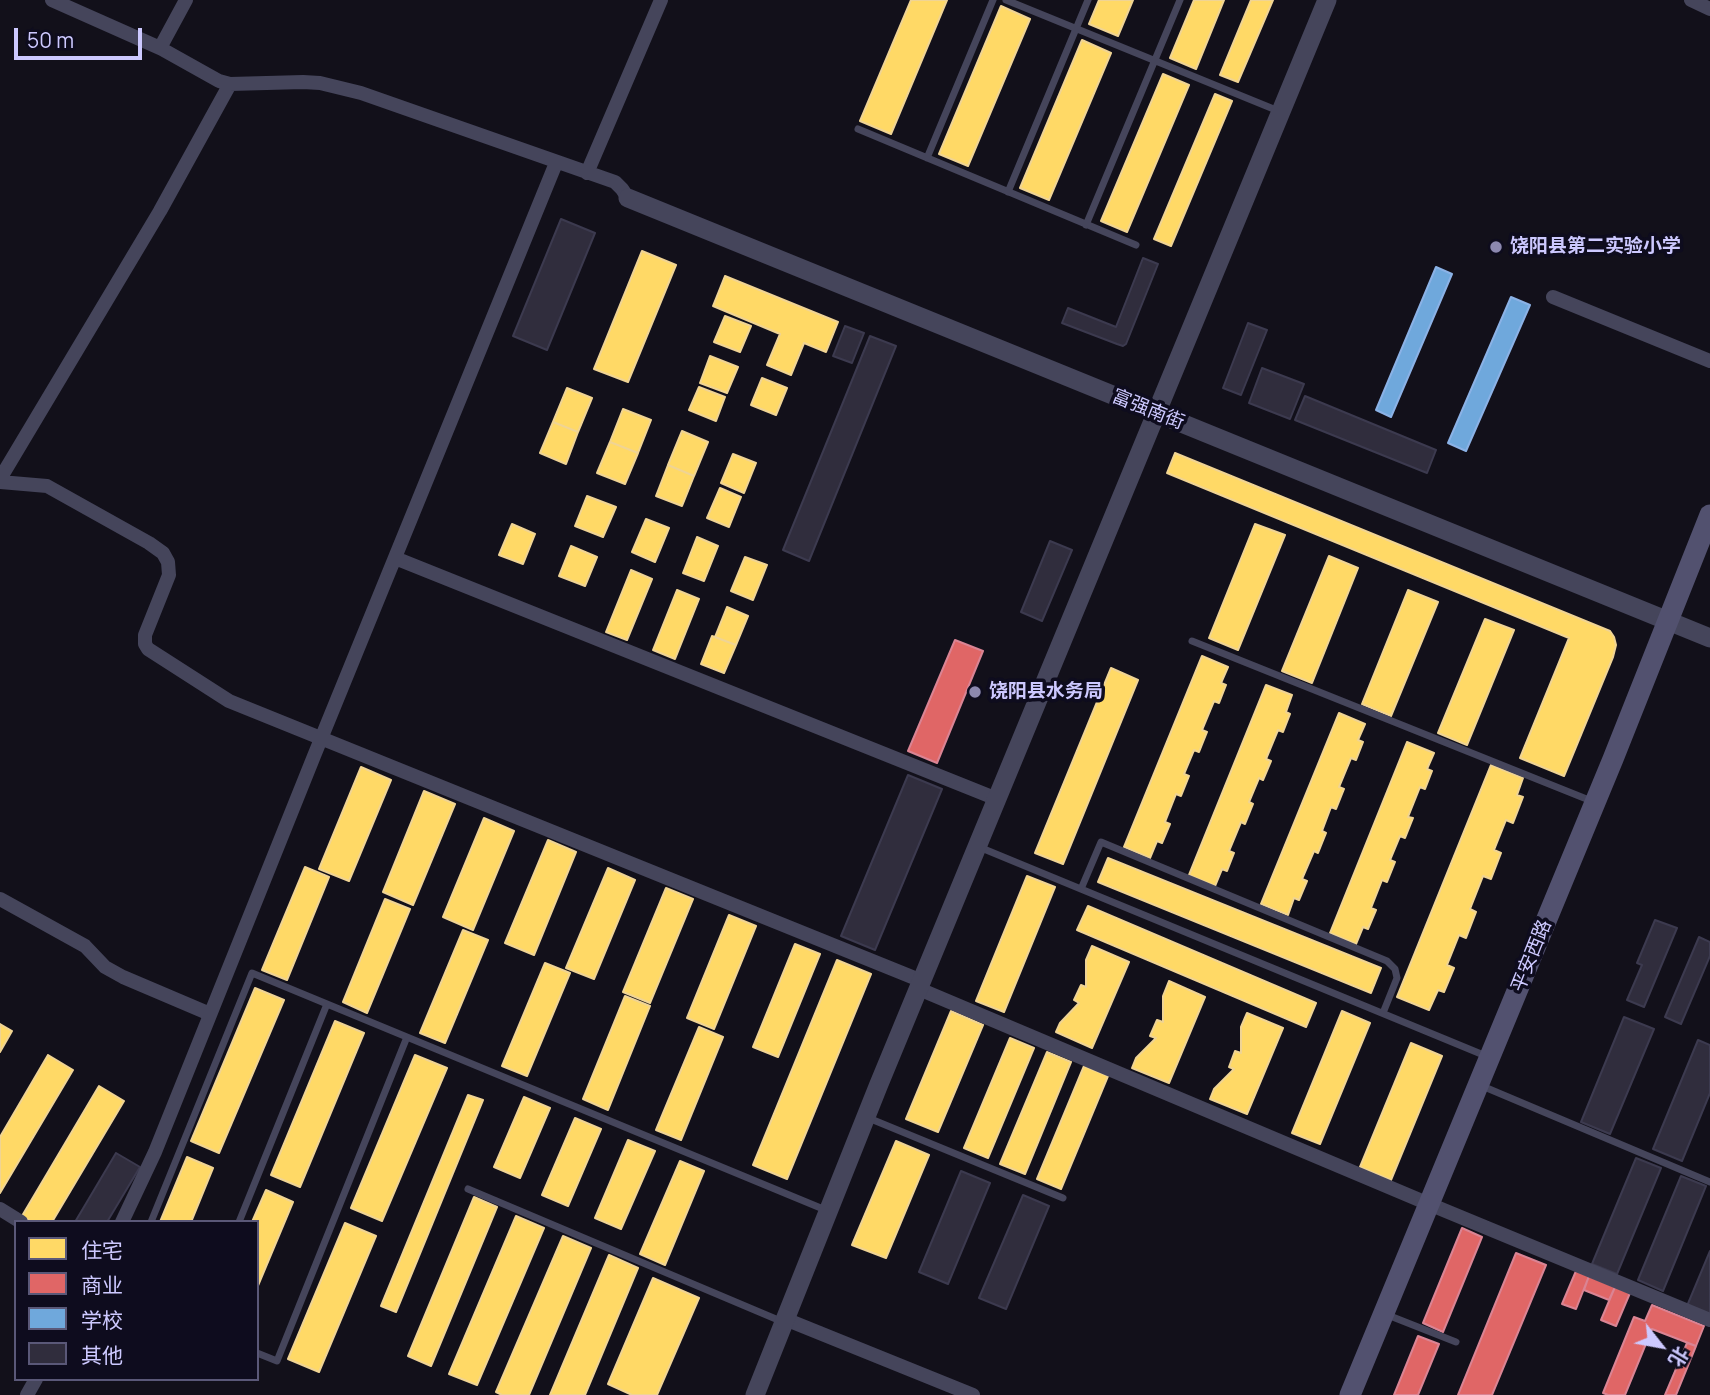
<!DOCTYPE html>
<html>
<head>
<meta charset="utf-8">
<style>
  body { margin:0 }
  #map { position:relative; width:1710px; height:1395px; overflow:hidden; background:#12101a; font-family:Manrope,"Noto Sans SC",sans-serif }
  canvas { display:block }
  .legend { position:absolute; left:14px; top:1220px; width:245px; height:161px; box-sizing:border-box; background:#0e0c1e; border:2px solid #5a5878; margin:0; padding:9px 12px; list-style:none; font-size:21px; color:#cdc9ff }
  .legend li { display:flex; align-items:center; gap:14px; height:35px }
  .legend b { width:35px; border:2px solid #5a5878 }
  .north { position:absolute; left:1626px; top:1311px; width:70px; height:70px; -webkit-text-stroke:5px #0e0c1e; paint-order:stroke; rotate:121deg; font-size:19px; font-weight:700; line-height:28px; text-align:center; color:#cdc9ff }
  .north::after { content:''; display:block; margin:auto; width:24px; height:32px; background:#cdc9ff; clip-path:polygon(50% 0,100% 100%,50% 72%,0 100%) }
  .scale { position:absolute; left:14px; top:28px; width:128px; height:32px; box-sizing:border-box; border:4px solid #cdc9ff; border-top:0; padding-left:9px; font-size:21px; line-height:24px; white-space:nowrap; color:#cdc9ff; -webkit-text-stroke:5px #0e0c1e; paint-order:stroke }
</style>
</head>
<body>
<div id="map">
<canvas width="1710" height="1395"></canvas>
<ul class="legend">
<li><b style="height:19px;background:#ffd966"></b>住宅</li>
<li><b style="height:19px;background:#e06666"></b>商业</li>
<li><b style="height:19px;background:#6fa8dc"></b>学校</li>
<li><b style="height:19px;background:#302d3d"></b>其他</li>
</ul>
<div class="north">北</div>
<div class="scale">50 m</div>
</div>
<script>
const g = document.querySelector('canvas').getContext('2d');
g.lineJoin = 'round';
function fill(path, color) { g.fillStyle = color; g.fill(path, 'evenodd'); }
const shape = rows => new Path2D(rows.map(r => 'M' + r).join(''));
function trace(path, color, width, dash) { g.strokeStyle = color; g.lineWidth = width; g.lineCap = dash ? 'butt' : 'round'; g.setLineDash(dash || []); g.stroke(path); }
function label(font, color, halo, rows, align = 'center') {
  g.font = font + ' Manrope,"Noto Sans SC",sans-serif'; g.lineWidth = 7; g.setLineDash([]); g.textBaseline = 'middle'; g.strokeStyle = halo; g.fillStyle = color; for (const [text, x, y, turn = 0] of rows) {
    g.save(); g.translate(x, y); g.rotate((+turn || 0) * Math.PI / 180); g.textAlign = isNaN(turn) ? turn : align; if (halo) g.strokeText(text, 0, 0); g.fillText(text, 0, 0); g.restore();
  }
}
const homes = shape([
  [911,0,947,0,891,134,860,121,911,0],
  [1099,0,1133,0,1118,36,1089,24,1099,0],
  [1194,0,1224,0,1196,69,1170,58,1194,0],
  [1251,0,1273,0,1238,82,1220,75,1251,0],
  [1001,6,1030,19,968,166,939,154,1001,6],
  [1082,40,1111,53,1049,200,1020,188,1082,40],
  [1163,74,1189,85,1127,232,1101,221,1163,74],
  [1215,94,1232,101,1171,246,1154,239,1215,94],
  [642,251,676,265,628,382,594,369,642,251],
  [725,276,838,322,826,352,804,343,791,375,767,365,780,334,713,306,725,276],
  [725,316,751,326,740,352,714,342,725,316],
  [710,356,738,367,727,393,700,383,710,356],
  [762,378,787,388,776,415,751,405,762,378],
  [699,387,725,397,716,421,689,410,699,387],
  [567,388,592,398,578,432,553,422,567,388],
  [623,409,651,420,638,453,610,442,623,409],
  [553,422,578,432,566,464,540,453,553,422],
  [682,431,708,442,694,476,668,465,682,431],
  [610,442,638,453,625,484,597,473,610,442],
  [1175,453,1610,631,1614,637,1616,645,1613,657,1564,776,1520,758,1569,638,1167,473,1175,453],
  [733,454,756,463,744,493,721,483,733,454],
  [668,465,694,476,682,506,656,496,668,465],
  [720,488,741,497,729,527,707,518,720,488],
  [587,496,616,507,603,537,575,526,587,496],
  [646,519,669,528,655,562,632,552,646,519],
  [512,524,535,534,523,564,499,555,512,524],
  [1255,524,1285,535,1238,650,1209,638,1255,524],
  [697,537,718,546,704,581,683,573,697,537],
  [571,546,597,557,585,586,559,576,571,546],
  [1329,556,1358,568,1312,683,1282,671,1329,556],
  [745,557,767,565,753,600,731,591,745,557],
  [631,570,652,579,627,640,606,632,631,570],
  [677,590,699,599,675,659,653,650,677,590],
  [1408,590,1438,602,1391,716,1362,704,1408,590],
  [727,607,748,616,736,645,715,637,727,607],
  [1485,619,1514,630,1467,745,1438,733,1485,619],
  [712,636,736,645,724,673,701,664,712,636],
  [1202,656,1228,667,1221,683,1226,685,1219,703,1214,701,1202,730,1207,732,1199,752,1194,750,1184,774,1189,776,1181,796,1176,794,1165,822,1170,824,1162,843,1157,841,1150,858,1124,847,1202,656],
  [1111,668,1138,680,1063,864,1035,853,1111,668],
  [1266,685,1292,695,1286,712,1290,714,1283,732,1278,730,1266,759,1271,761,1263,780,1259,778,1249,802,1253,804,1245,824,1241,822,1229,851,1234,853,1227,871,1222,869,1215,886,1189,875,1266,685],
  [1339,713,1365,724,1358,740,1363,742,1356,760,1351,758,1339,787,1344,789,1336,809,1331,807,1322,831,1326,833,1318,853,1314,851,1302,879,1307,881,1299,900,1294,898,1288,915,1261,904,1339,713],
  [1407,742,1434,753,1427,769,1432,771,1425,789,1420,787,1408,817,1413,818,1405,838,1400,836,1390,860,1395,862,1387,882,1382,880,1371,908,1376,910,1368,929,1363,927,1356,944,1330,933,1407,742],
  [1491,765,1523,778,1517,795,1523,797,1513,823,1506,820,1494,850,1501,853,1491,879,1483,876,1470,909,1476,912,1466,938,1459,935,1447,965,1454,968,1444,992,1438,990,1429,1010,1397,997,1491,765],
  [361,767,391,780,349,881,319,869,361,767],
  [424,791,455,804,413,905,383,892,424,791],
  [484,818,514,831,473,930,443,917,484,818],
  [548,840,576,852,534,955,505,943,548,840],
  [1108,858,1381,968,1371,993,1098,882,1108,858],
  [305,867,329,877,287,980,262,970,305,867],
  [608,868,635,880,594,979,566,968,608,868],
  [1027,876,1055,887,1004,1012,976,1001,1027,876],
  [666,888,693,899,650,1003,623,992,666,888],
  [385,899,410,909,367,1013,343,1002,385,899],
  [1088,906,1316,1003,1306,1027,1077,930,1088,906],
  [729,915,756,926,714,1029,687,1018,729,915],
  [463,930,488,940,445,1043,420,1033,463,930],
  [795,944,820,954,778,1057,753,1047,795,944],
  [1092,946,1129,962,1092,1048,1056,1032,1060,1023,1079,1003,1074,1000,1081,985,1086,987,1086,960,1092,946],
  [837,960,871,974,787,1179,753,1165,837,960],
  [545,963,570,973,527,1076,502,1066,545,963],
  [1169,981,1205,997,1169,1083,1132,1068,1136,1058,1156,1038,1150,1036,1157,1020,1163,1022,1163,996,1169,981],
  [255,988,284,1000,219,1153,191,1141,255,988],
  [625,996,650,1006,608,1110,583,1099,625,996],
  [951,1011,983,1025,938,1132,906,1119,951,1011],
  [1342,1011,1370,1023,1320,1144,1292,1133,1342,1011],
  [1247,1013,1283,1028,1247,1114,1210,1099,1214,1089,1234,1069,1229,1067,1235,1051,1241,1053,1241,1027,1247,1013],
  [335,1021,364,1033,300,1187,271,1175,335,1021],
  [0,1024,12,1031,0,1052,0,1024],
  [699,1027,723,1037,681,1140,656,1130,699,1027],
  [1010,1038,1034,1048,988,1158,964,1148,1010,1038],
  [1411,1043,1442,1056,1391,1180,1360,1167,1411,1043],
  [1047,1052,1071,1062,1025,1174,1000,1164,1047,1052],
  [48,1055,73,1070,0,1193,0,1137,48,1055],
  [415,1055,447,1068,382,1221,351,1208,415,1055],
  [1084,1066,1108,1076,1061,1189,1037,1179,1084,1066],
  [99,1086,124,1101,52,1222,32,1222,22,1216,99,1086],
  [468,1095,483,1100,396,1312,381,1306,468,1095],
  [524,1097,550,1108,520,1178,494,1167,524,1097],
  [575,1118,601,1129,568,1206,542,1195,575,1118],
  [628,1140,655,1151,621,1229,595,1218,628,1140],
  [896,1141,929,1155,886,1258,852,1245,896,1141],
  [187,1157,213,1168,191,1222,160,1222,187,1157],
  [680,1161,704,1171,665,1265,640,1254,680,1161],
  [266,1190,293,1202,257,1288,257,1222,252,1222,266,1190],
  [474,1197,497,1207,431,1366,408,1356,474,1197],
  [516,1216,544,1228,477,1385,449,1374,516,1216],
  [345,1223,376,1236,319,1372,288,1359,345,1223],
  [563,1236,591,1248,529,1395,502,1395,496,1392,563,1236],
  [609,1255,638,1268,585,1395,550,1395,609,1255],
  [653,1278,699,1298,657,1395,632,1395,608,1384,653,1278]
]);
fill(homes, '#ffd966');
trace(homes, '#f0d494', 2);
const shops = shape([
  [955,640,983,651,937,763,908,751,955,640],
  [1462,1228,1482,1237,1443,1332,1423,1323,1462,1228],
  [1516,1253,1546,1265,1492,1395,1458,1395,1516,1253],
  [1576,1271,1589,1276,1576,1309,1562,1304,1576,1271],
  [1589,1276,1615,1287,1609,1300,1584,1290,1589,1276],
  [1615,1287,1630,1293,1616,1326,1601,1320,1615,1287],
  [1652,1305,1704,1326,1696,1346,1652,1329,1625,1395,1608,1395,1603,1393,1634,1317,1645,1321,1652,1305],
  [1418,1336,1439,1344,1418,1395,1394,1395,1418,1336],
  [1687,1343,1696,1346,1676,1395,1665,1395,1687,1343]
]);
fill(shops, '#e06666');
trace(shops, '#da8494', 2);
const schools = shape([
  [1436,267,1452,274,1391,417,1376,410,1436,267],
  [1511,297,1530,305,1466,451,1448,443,1511,297]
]);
fill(schools, '#6fa8dc');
trace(schools, '#8bb2e6', 2);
const building = shape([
  [561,219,595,233,547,350,513,336,561,219],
  [1143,258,1158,264,1126,344,1123,346,1117,344,1062,323,1068,308,1116,327,1143,258],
  [1248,323,1267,330,1241,395,1223,388,1248,323],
  [845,326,864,333,852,363,833,356,845,326],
  [870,336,896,346,809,561,783,550,870,336],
  [1262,368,1304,384,1290,419,1249,403,1262,368],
  [1305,396,1436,450,1427,473,1295,420,1305,396],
  [1050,541,1072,550,1042,621,1021,612,1050,541],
  [908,775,942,789,875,950,841,936,908,775],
  [1655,920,1677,928,1644,1007,1627,1000,1642,965,1637,963,1655,920],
  [1699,937,1710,942,1710,956,1681,1024,1665,1017,1699,937],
  [1624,1017,1654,1029,1610,1134,1581,1122,1624,1017],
  [1698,1040,1710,1045,1710,1093,1682,1161,1653,1149,1698,1040],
  [116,1153,140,1167,107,1222,75,1222,116,1153],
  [1636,1158,1661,1168,1617,1274,1592,1264,1636,1158],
  [961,1171,990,1183,948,1284,919,1272,961,1171],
  [1681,1176,1706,1186,1663,1291,1638,1280,1681,1176],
  [1023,1195,1049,1206,1006,1309,979,1298,1023,1195],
  [1710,1251,1710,1315,1687,1306,1710,1251]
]);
fill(building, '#302d3d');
trace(building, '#3c3a4f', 2);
trace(shape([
  [1006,0,1281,112],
  [858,129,1136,245],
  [927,158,993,0],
  [1008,192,1088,0],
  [1086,225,1180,0],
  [1192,641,1594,802],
  [979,847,1486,1056],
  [1081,889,1101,842,1387,961,1395,969,1397,978,1383,1013],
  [1482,1086,1710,1182],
  [866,1117,1063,1198],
  [468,1189,783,1322],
  [151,1222,252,973,828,1211],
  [239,1222,327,1004],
  [1385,1314,1456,1342],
  [257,1353,277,1361,407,1037]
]), '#45455b', 7);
trace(shape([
  [52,0,160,48,219,81,230,84,303,82,320,83,361,93,615,182,622,189,628,198],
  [1691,0,1710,9],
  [160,48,186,0],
  [587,173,661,0],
  [1553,297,1710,361],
  [0,479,160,211,230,84],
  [0,482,47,486,149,543,163,553,168,562,169,575,145,635,145,644,148,649,229,701,922,981],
  [395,558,997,799],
  [0,899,85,946,105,967,123,977,210,1014],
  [919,989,1429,1204,1710,1320],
  [0,1209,21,1222],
  [122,1222,155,1152,314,756,556,163],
  [785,1319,973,1395],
  [27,1395,36,1379]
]), '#45455b', 14);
trace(shape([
  [628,198,1710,638],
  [755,1395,879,1084,1327,0]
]), '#45455b', 19);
trace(shape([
  [1350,1395,1613,759,1710,515]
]), '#52516f', 21);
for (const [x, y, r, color] of [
  [1496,247,7,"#8c88af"],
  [975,692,7,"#8c88af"]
]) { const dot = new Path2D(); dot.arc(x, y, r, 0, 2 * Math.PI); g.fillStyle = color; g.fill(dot); trace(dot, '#0e0c1e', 2.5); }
label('bold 19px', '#cdc9ff', '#0e0c1e', [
  ["饶阳县第二实验小学",1510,247],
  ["饶阳县水务局",989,692]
], 'left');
label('19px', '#cdc9ff', '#0e0c1e', [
  ["富强南街",1148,410,22],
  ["平安西路",1532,956,-68]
]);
</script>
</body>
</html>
